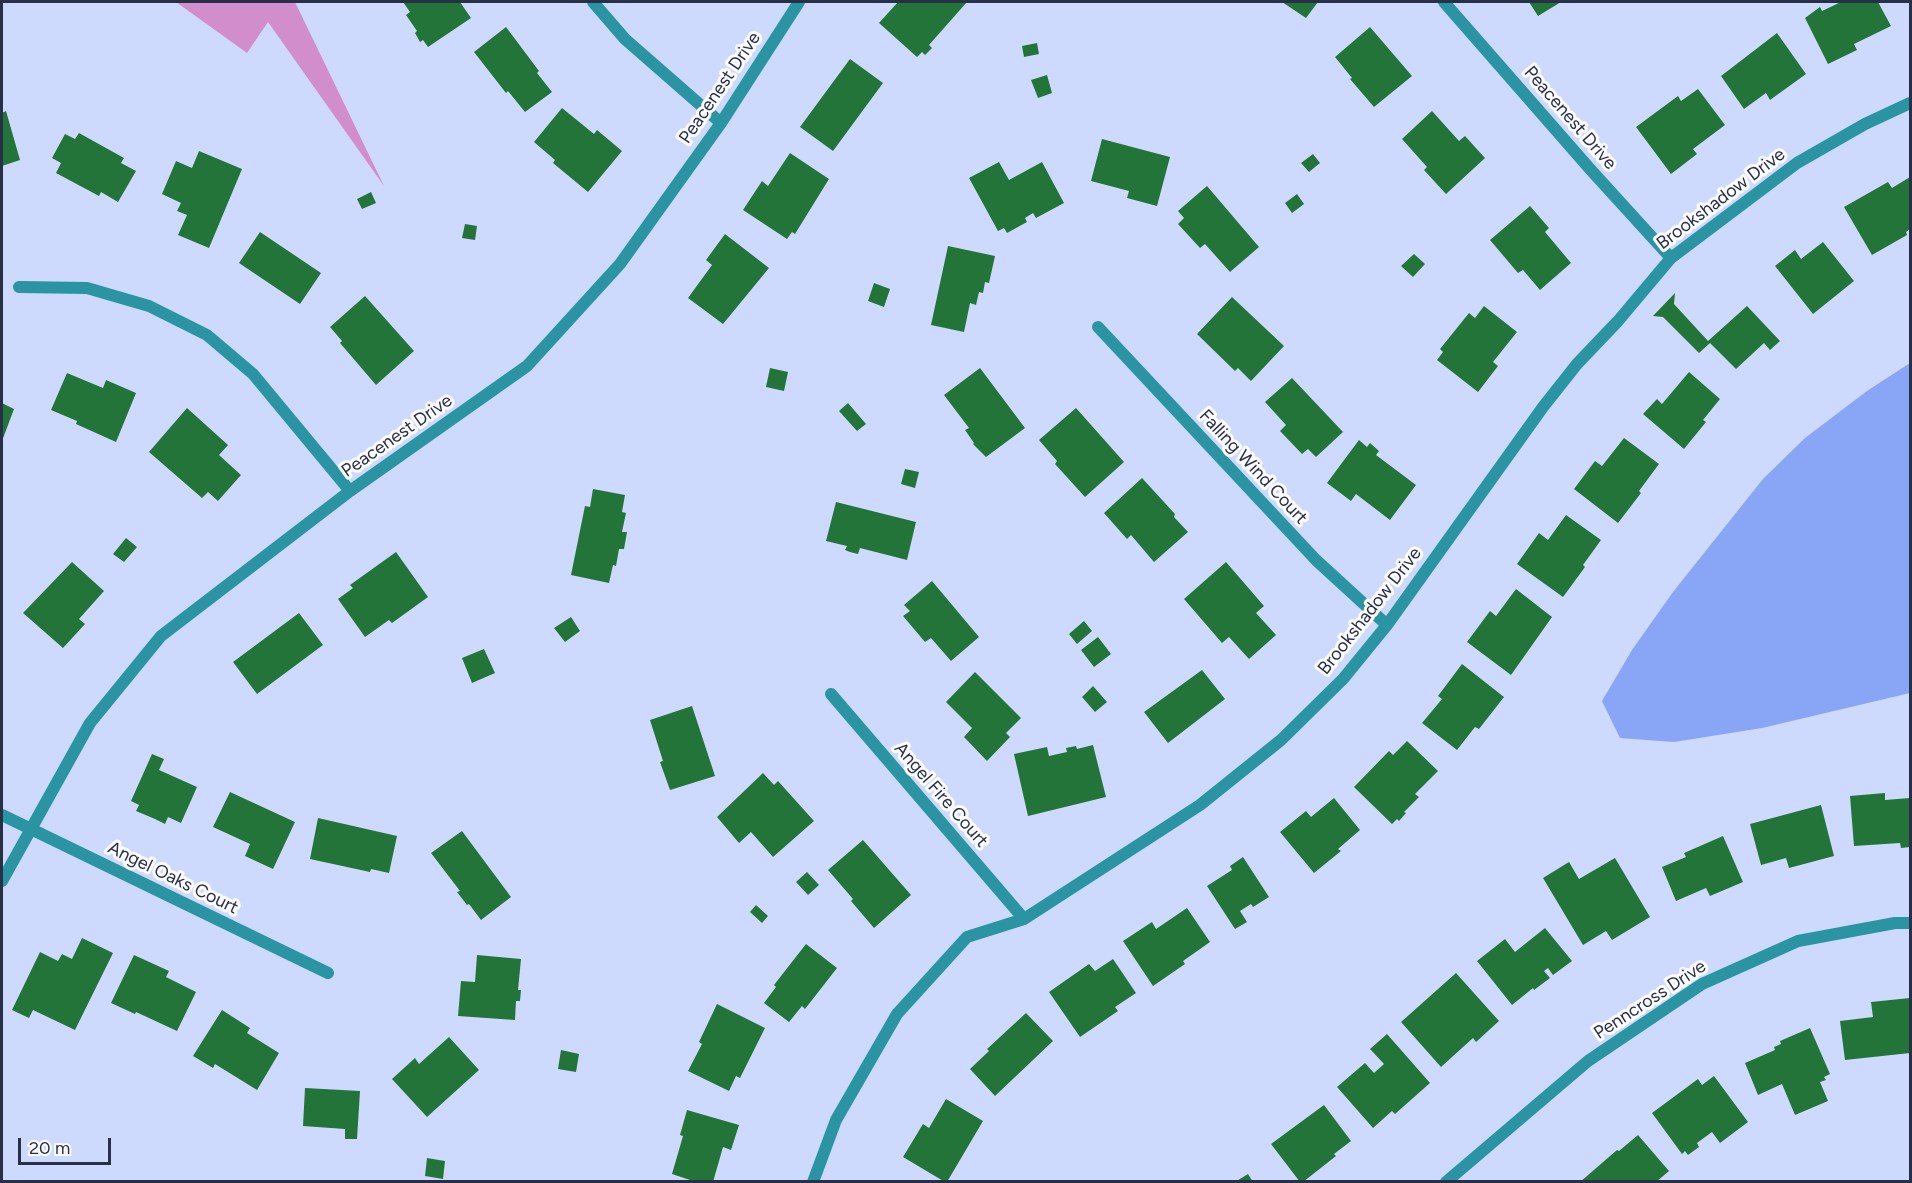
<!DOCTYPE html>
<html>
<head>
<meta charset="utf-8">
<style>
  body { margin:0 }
  #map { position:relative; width:1912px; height:1183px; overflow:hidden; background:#cddafd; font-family:Figtree,sans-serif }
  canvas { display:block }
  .frame { position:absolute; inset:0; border:3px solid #283047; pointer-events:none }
  .scale { position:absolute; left:18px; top:1138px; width:93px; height:27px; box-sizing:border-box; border:3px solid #283047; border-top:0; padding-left:8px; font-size:18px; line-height:21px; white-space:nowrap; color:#283047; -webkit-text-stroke:4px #fcfcfc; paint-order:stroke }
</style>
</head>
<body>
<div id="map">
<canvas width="1912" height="1183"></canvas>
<div class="frame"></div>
<div class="scale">20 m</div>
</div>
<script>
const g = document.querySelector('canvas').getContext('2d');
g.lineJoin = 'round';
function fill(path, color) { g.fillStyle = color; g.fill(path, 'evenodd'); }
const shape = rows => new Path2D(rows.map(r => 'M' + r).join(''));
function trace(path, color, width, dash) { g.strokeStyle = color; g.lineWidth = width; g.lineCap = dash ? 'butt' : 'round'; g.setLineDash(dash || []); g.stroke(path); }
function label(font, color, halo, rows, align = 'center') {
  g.font = font + ' Figtree,sans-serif'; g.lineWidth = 6; g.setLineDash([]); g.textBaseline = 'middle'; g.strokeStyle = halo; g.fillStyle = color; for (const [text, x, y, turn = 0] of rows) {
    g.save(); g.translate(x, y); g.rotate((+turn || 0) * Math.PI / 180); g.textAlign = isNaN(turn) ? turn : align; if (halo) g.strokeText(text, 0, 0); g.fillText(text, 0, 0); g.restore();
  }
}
fill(shape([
  [176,2,295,2,384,186,268,22,247,53]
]), '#d18dcc');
fill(shape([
  [1910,363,1910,693,1762,728,1674,742,1620,738,1602,701,1632,650,1673,592,1763,479,1805,438,1867,391]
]), '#89a5f5');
fill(shape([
  [403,2,460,2,471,18,428,47,423,40,420,42,415,33,417,31,406,15,410,12],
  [898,2,967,2,929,45,932,48,925,55,922,52,917,57,879,23],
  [1282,2,1318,2,1306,18],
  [1529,2,1561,2,1538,16],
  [1841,2,1878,2,1891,26,1854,44,1857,50,1828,64,1805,18,1820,7,1822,11],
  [506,27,539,71,537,73,552,92,525,112,508,91,506,93,474,52],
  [1370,27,1412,76,1374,107,1350,79,1352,78,1335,57],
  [1777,33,1806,74,1770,100,1766,93,1744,109,1721,76],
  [1037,43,1039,54,1024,57,1022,46],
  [850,59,883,83,833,151,800,127],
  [1047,75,1052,93,1038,98,1031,80],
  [1698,89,1725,125,1693,149,1697,154,1671,174,1636,127,1678,96,1681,101],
  [562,108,594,134,597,130,622,151,588,192,553,163,555,160,534,142],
  [6,111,20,160,2,166,2,113],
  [1432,111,1459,141,1465,136,1485,158,1446,194,1424,170,1427,167,1402,139],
  [79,133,124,158,121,163,136,171,118,202,101,192,99,196,56,173,61,163,52,158,65,134,75,139],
  [1102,139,1170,157,1157,206,1127,198,1129,191,1091,181],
  [199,151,242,169,209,248,178,235,187,215,177,211,181,203,162,194,176,161,192,168],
  [790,153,829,179,795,234,792,232,787,239,743,210,762,181,768,186],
  [1313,154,1320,163,1309,172,1301,163],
  [999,162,1009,180,1042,162,1064,203,1036,218,1033,213,1025,218,1027,222,1007,233,1004,228,998,231,969,178],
  [1910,177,1910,229,1906,232,1907,235,1872,255,1844,207,1888,182,1892,188],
  [1207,186,1259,247,1230,272,1205,244,1200,248,1178,224,1184,218,1178,211],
  [371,192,376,203,362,209,357,199],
  [1297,194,1304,204,1292,213,1285,203],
  [1530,206,1549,228,1545,232,1571,263,1540,290,1523,270,1518,273,1490,240],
  [465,224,477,226,475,240,462,238],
  [260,232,321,273,300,304,239,263],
  [725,234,769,268,723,324,688,298,712,265,706,260],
  [1823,242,1854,281,1813,314,1775,266,1795,250,1801,259],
  [948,246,995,256,989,283,985,282,983,293,979,292,976,305,970,303,964,332,931,325],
  [1414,254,1425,264,1413,277,1401,266],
  [874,283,890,289,884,307,868,301],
  [1675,293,1674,304,1708,341,1747,306,1780,341,1770,350,1764,343,1736,369,1710,343,1699,353,1663,317,1653,316],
  [365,296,414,351,376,385,340,343,342,341,330,327],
  [1232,297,1284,346,1251,381,1238,368,1235,371,1197,334],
  [1484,306,1517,332,1493,362,1498,366,1478,392,1437,360,1443,352,1440,349,1469,313,1475,318],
  [770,368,788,372,784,391,766,387],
  [980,368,1025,428,986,457,973,444,974,443,965,430,969,428,944,395],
  [1689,372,1720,399,1703,420,1706,422,1684,449,1643,414,1657,399,1662,404],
  [67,373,103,388,106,380,136,393,116,442,76,424,77,421,51,410],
  [1292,378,1343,432,1316,457,1308,449,1302,454,1280,431,1286,425,1265,402],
  [2,403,14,409,2,441],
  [848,403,866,424,857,431,839,411],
  [187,408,228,445,219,455,241,475,218,501,208,492,202,498,149,452],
  [1076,408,1124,462,1085,497,1055,464,1057,461,1039,440],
  [1624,438,1659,464,1639,491,1641,493,1618,523,1574,489,1595,461,1602,466],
  [1359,440,1367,447,1370,443,1379,451,1376,455,1416,485,1390,520,1356,494,1351,501,1327,483],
  [905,469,919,472,915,488,901,484],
  [1142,478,1175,514,1174,517,1188,532,1154,562,1131,535,1127,539,1104,513],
  [593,489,625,495,622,512,626,513,622,532,627,532,624,549,619,549,616,566,613,565,609,583,571,575,585,506,590,507],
  [836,502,916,522,907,560,860,548,858,554,850,552,845,550,847,546,826,541],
  [1566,515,1601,540,1583,565,1585,567,1563,597,1517,564,1539,533,1548,540],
  [126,538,137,547,124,562,113,554],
  [396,552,428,597,392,623,389,620,365,637,338,599,353,588,350,585],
  [72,562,104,591,79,619,85,624,63,648,23,613],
  [1226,562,1264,606,1256,613,1276,635,1249,659,1229,637,1222,643,1184,599],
  [932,581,979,637,951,661,931,638,925,642,903,616,910,611,904,605],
  [1516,589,1552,617,1511,675,1467,642,1490,611,1496,616],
  [299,613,323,645,257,694,233,662],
  [571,617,580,631,565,642,554,628],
  [1084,621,1092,631,1077,644,1069,634],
  [1098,637,1111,654,1094,667,1081,650],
  [484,649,495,673,472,683,462,658],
  [1462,664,1504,697,1479,729,1475,727,1457,750,1422,723,1442,699,1438,696],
  [1202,670,1225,699,1168,743,1144,712],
  [975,672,1021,718,1006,733,1010,737,987,761,964,737,972,728,946,702],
  [1093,686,1107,702,1095,712,1082,697],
  [692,706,715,776,670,790,660,762,663,761,650,720],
  [1407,741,1438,771,1415,794,1419,797,1404,812,1406,813,1399,821,1397,819,1392,824,1354,787,1389,751,1393,755],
  [1093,745,1106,797,1028,816,1014,754,1047,747,1049,756,1067,752,1066,748,1076,746,1077,749],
  [152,754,164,759,159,770,197,787,181,823,168,817,165,824,155,819,136,811,139,805,131,801],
  [763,773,774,785,778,781,814,821,773,857,751,832,739,843,717,817],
  [230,792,295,822,273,869,245,856,250,844,213,827],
  [1885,793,1885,800,1910,798,1910,847,1901,848,1900,843,1854,846,1850,796],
  [1334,798,1360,830,1338,849,1341,851,1314,873,1280,832,1306,811,1311,817],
  [1821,805,1834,856,1789,868,1786,858,1761,865,1750,824],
  [318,818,397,836,389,873,371,869,370,872,310,859],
  [462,831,511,897,481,920,469,904,467,905,457,892,460,891,431,853],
  [1723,836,1743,882,1710,896,1706,888,1676,901,1662,867,1686,857,1684,853],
  [863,840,911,895,874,928,851,901,853,899,828,870],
  [1243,857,1269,897,1253,907,1251,904,1240,911,1247,922,1235,929,1207,886,1232,870,1230,866],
  [1615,858,1650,917,1612,940,1606,931,1583,945,1543,878,1569,862,1579,879],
  [807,872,819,885,808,895,796,882],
  [756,905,768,916,762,923,750,912],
  [1187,908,1210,942,1183,961,1185,964,1153,986,1123,941,1152,922,1156,929],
  [1545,928,1572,961,1553,975,1548,968,1544,971,1550,978,1534,990,1533,988,1512,1005,1477,961,1505,939,1515,952],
  [82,938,113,953,75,1030,33,1010,29,1018,12,1010,40,952,58,961,62,954,72,959],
  [806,944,837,968,805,1009,802,1006,789,1022,764,1003,776,987,774,985],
  [134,955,169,971,166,977,196,992,177,1031,136,1012,135,1014,111,1003],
  [477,955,521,959,518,990,521,990,520,1001,516,1001,515,1020,458,1016,461,981,475,982],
  [1113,959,1136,993,1115,1007,1118,1011,1080,1037,1049,992,1089,964,1095,971],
  [1456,973,1499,1021,1476,1042,1473,1038,1441,1067,1401,1022],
  [1910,998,1910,1053,1845,1060,1840,1021,1873,1017,1871,1002],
  [717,1004,765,1028,740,1078,736,1076,729,1091,688,1071,702,1044,699,1042],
  [222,1010,250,1028,247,1033,279,1053,257,1090,215,1064,213,1068,193,1056],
  [1026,1013,1053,1041,995,1096,970,1069,989,1051,987,1049],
  [1810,1028,1830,1074,1824,1077,1826,1080,1820,1082,1828,1101,1795,1115,1782,1084,1758,1095,1745,1063,1775,1050,1774,1047,1781,1044,1780,1041],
  [1387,1034,1430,1083,1395,1114,1392,1111,1373,1128,1337,1087,1365,1063,1374,1073,1384,1064,1370,1049],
  [449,1037,479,1070,427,1117,392,1079,415,1058,419,1064],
  [561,1050,579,1054,576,1072,558,1069],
  [1714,1076,1748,1122,1720,1143,1712,1132,1697,1143,1699,1147,1688,1155,1685,1151,1682,1154,1652,1113,1698,1079,1702,1085],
  [305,1088,360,1091,357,1139,345,1139,345,1129,303,1126],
  [946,1099,983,1121,947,1182,945,1182,903,1157,923,1124,929,1128],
  [1324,1105,1351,1141,1334,1154,1336,1156,1303,1182,1300,1182,1271,1144],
  [687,1110,739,1125,731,1150,723,1147,713,1182,696,1182,672,1174,683,1136,680,1135],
  [1638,1135,1669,1171,1656,1182,1580,1182,1617,1150,1619,1151],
  [427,1158,445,1161,443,1179,425,1176],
  [1248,1174,1253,1182,1235,1182]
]), '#237439');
trace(shape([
  [593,2,625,39,721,123],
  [1444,2,1590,169,1671,258],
  [19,287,87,288,149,306,207,335,253,374,350,491],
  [1098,327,1316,560,1387,625],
  [831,694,1024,919],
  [2,815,328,973],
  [2,881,90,723,161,636,350,491,527,366,620,264,721,123,799,2],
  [813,1182,836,1120,897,1014,967,937,1024,919,1200,805,1281,740,1343,679,1387,625,1543,407,1577,364,1618,321,1671,258,1797,163,1865,124,1910,103],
  [1446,1182,1588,1061,1702,984,1798,941,1895,923,1910,923]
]), '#2a94a3', 12);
label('18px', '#283047', '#fcfcfc', [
  ["Peacenest Drive",720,88,-56],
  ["Peacenest Drive",1570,118,49],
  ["Brookshadow Drive",1721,199,-37],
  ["Peacenest Drive",397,436,-35],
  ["Falling Wind Court",1253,467,47],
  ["Brookshadow Drive",1370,611,-52],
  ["Angel Fire Court",941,795,49],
  ["Angel Oaks Court",173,878,26],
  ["Penncross Drive",1650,1000,-33]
]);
</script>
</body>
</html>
